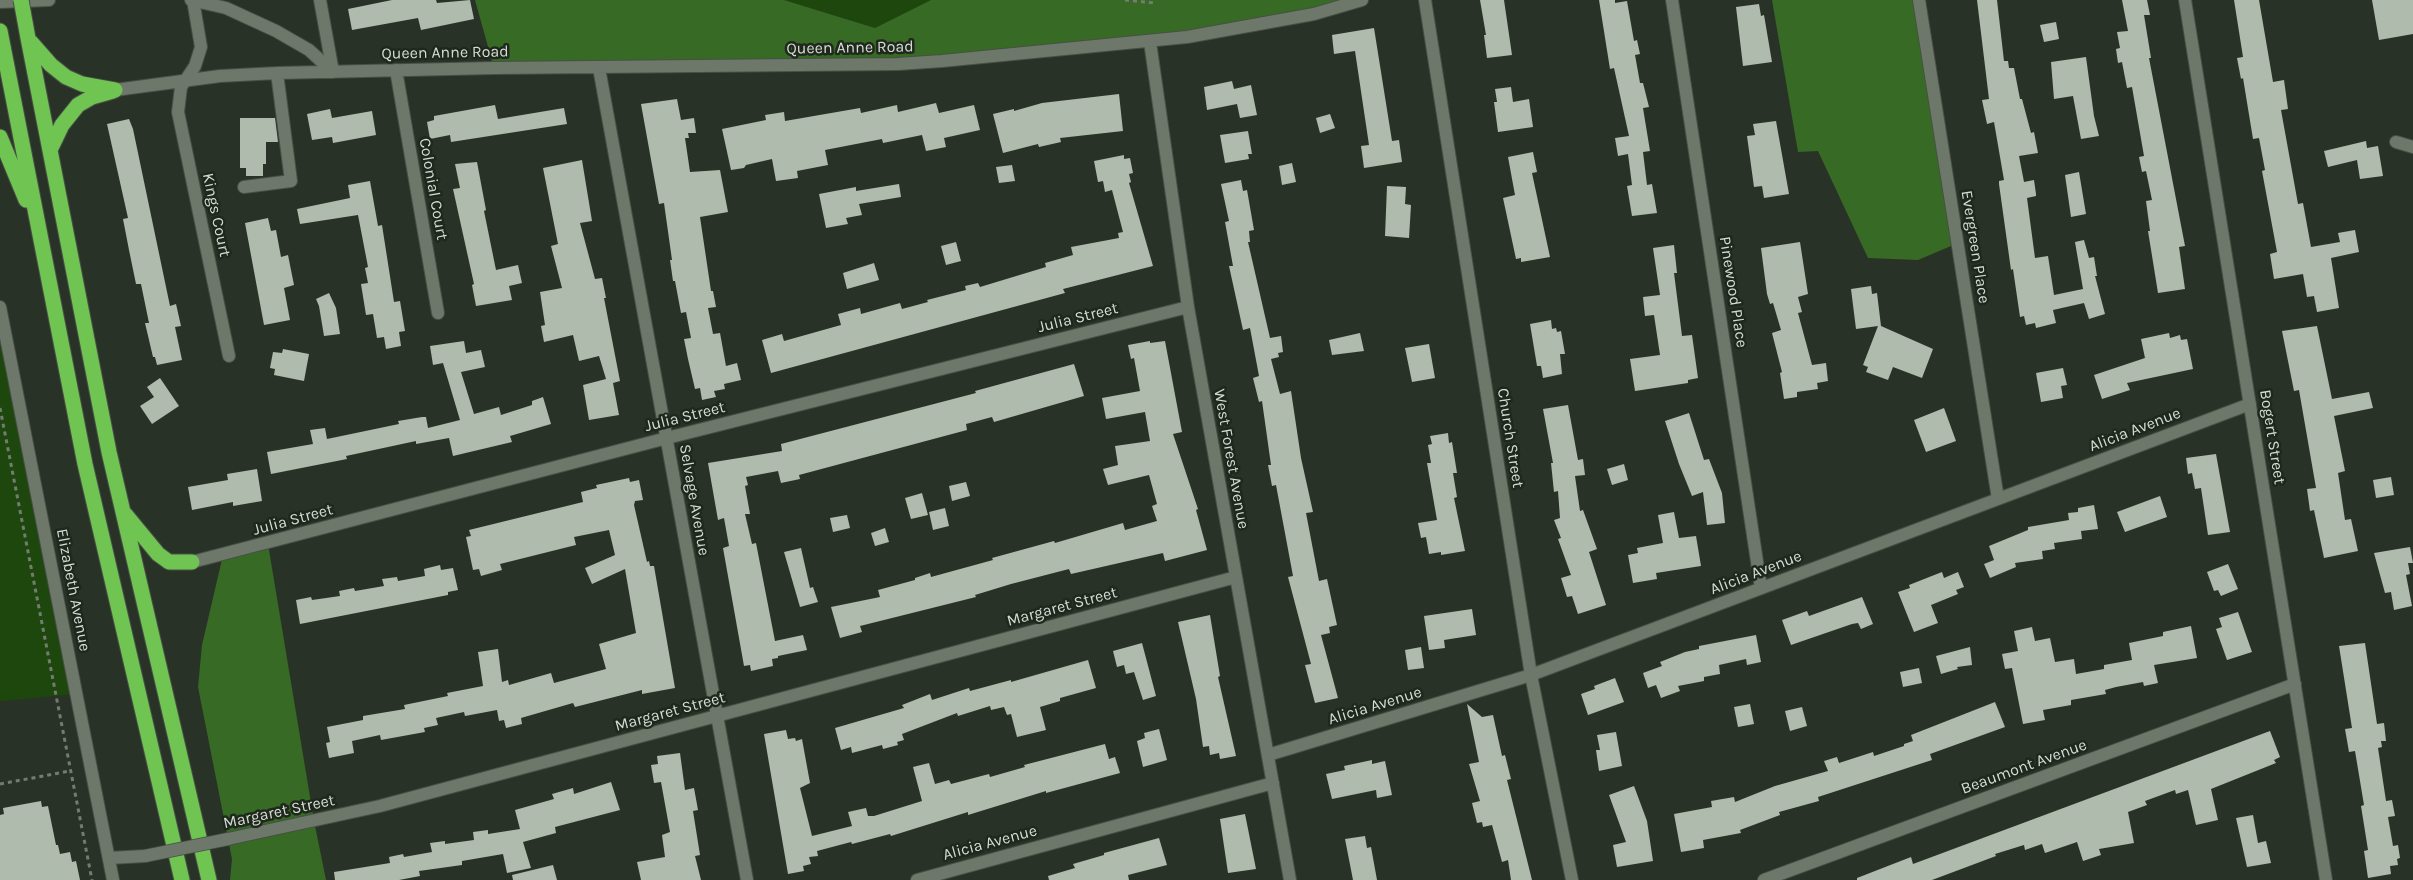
<!DOCTYPE html>
<html>
<head>
<meta charset="utf-8">
<style>
  body { margin:0 }
  canvas { display:block; background:#293226 }
</style>
</head>
<body>
<canvas width="2413" height="880"></canvas>
<script>
const g = document.querySelector('canvas').getContext('2d');
g.lineJoin = 'round';
function fill(path, color) { g.fillStyle = color; g.fill(path, 'evenodd'); }
const shape = rows => new Path2D(rows.map(r => 'M' + r).join(''));
function trace(path, color, width, dash) { g.strokeStyle = color; g.lineWidth = width; g.lineCap = dash ? 'butt' : 'round'; g.setLineDash(dash || []); g.stroke(path); }
function label(font, color, halo, rows, align = 'center') {
  g.font = font + ' Karla,sans-serif'; g.lineWidth = 5; g.setLineDash([]); g.textBaseline = 'middle'; g.strokeStyle = halo; g.fillStyle = color; for (const [text, x, y, turn = 0] of rows) {
    g.save(); g.translate(x, y); g.rotate((+turn || 0) * Math.PI / 180); g.textAlign = isNaN(turn) ? turn : align; if (halo) g.strokeText(text, 0, 0); g.fillText(text, 0, 0); g.restore();
  }
}
fill(shape([
  [784,0,931,0,875,28],
  [0,307,77,694,0,701]
]), '#1e470e');
fill(shape([
  [475,0,784,0,875,28,931,0,1362,0,1216,32,994,56,494,68],
  [1772,0,1919,0,1958,243,1918,260,1868,258,1818,151,1798,152],
  [268,544,314,821,326,880,230,880,232,859,198,687,202,645,223,555]
]), '#376a24');
fill(shape([
  [392,0,436,0,437,3,470,0,474,19,421,30,418,18,352,30,348,9],
  [1480,0,1504,0,1512,55,1487,58,1484,35,1486,35],
  [1599,0,1615,0,1615,3,1627,1,1634,41,1637,40,1640,54,1635,55,1640,83,1643,83,1649,107,1643,108,1650,151,1643,152,1647,185,1652,184,1657,213,1632,216,1627,186,1632,185,1628,154,1618,156,1615,138,1629,136,1614,68,1610,69],
  [1977,0,1997,0,2004,61,2008,61,2009,68,2014,68,2020,99,2022,99,2031,133,2034,132,2038,153,2019,156,2024,182,2034,180,2036,194,2036,196,2027,198,2035,258,2048,256,2054,295,2083,289,2075,242,2084,240,2089,258,2094,257,2097,276,2095,276,2105,314,2089,319,2084,303,2053,310,2056,323,2036,328,2035,323,2026,325,2024,316,2020,317,2013,269,2011,270,1999,184,1999,181,2004,180,1994,122,1987,124,1982,100,1989,99],
  [2122,0,2147,0,2150,15,2144,15,2151,58,2149,58,2185,246,2179,247,2185,289,2158,293,2148,231,2150,231,2146,201,2152,200,2146,171,2142,172,2139,157,2144,156,2132,87,2127,88,2122,62,2118,63,2116,49,2120,48,2117,32,2128,31],
  [2234,0,2259,0,2273,82,2284,80,2288,109,2281,110,2298,204,2303,203,2311,247,2340,242,2338,233,2355,230,2359,252,2331,258,2339,308,2317,312,2314,296,2307,297,2303,274,2274,279,2270,254,2277,252,2262,171,2265,170,2259,138,2253,139,2243,78,2241,79,2237,58,2243,57],
  [2372,0,2413,0,2413,34,2379,40],
  [1759,4,1761,16,1764,15,1772,62,1743,66,1736,7],
  [2056,22,2059,39,2044,42,2040,25],
  [1374,28,1392,141,1399,140,1402,162,1364,168,1361,146,1369,145,1355,51,1334,54,1332,35],
  [2086,57,2094,116,2099,136,2081,139,2073,96,2054,99,2051,62],
  [1232,81,1234,89,1251,85,1257,115,1240,118,1237,104,1207,110,1204,87],
  [1511,87,1513,102,1529,99,1533,127,1498,132,1494,102,1497,102,1495,89],
  [1119,94,1123,131,1060,138,1061,142,1039,147,1038,144,1003,153,993,114,1014,109,1014,111,1042,103],
  [677,99,681,120,694,118,696,133,688,133,689,138,685,138,690,172,720,170,728,212,700,217,711,291,713,291,716,307,708,308,713,334,720,333,726,366,737,363,741,380,724,384,725,389,714,391,716,397,702,400,700,388,695,389,688,359,684,339,691,338,686,312,681,313,675,281,673,281,670,260,672,260,664,203,659,204,641,104],
  [936,103,939,113,974,105,980,130,944,138,946,147,926,151,922,135,883,143,882,139,825,150,828,165,797,171,798,178,776,181,772,159,746,165,744,168,731,170,722,129,766,120,765,115,784,112,785,121,860,108,861,113,897,105,898,112],
  [495,105,498,119,564,108,567,124,451,142,450,135,430,139,427,122,434,120,434,116],
  [330,109,332,118,372,111,376,135,333,143,332,137,312,140,307,114],
  [1330,114,1335,128,1320,133,1316,118],
  [240,118,275,118,278,142,266,142,266,164,263,164,263,176,246,176,246,168,240,168],
  [129,119,133,129,170,306,176,304,181,326,175,327,182,360,157,365,155,357,153,357,145,323,149,323,141,284,136,284,129,250,123,219,128,218,107,124],
  [1776,121,1789,194,1764,198,1762,186,1754,187,1747,136,1755,135,1753,124],
  [1248,131,1252,154,1248,154,1249,159,1225,163,1220,135],
  [2366,141,2367,148,2378,146,2383,176,2360,179,2357,160,2328,167,2324,151],
  [1533,152,1537,172,1532,173,1550,257,1521,262,1521,258,1516,259,1503,198,1515,195,1508,157],
  [1124,155,1124,159,1130,158,1133,173,1129,174,1131,182,1129,183,1153,266,1063,289,1065,293,771,373,762,340,782,334,784,341,841,325,838,314,860,308,861,314,900,303,902,309,928,302,927,300,966,290,965,286,978,283,980,287,1046,267,1045,263,1073,255,1071,247,1119,238,1118,233,1123,232,1112,190,1105,192,1103,181,1098,182,1094,161],
  [582,160,592,221,580,223,595,279,602,278,606,298,604,298,620,381,613,383,619,415,589,420,583,385,606,379,599,356,579,361,573,335,544,342,541,326,545,325,540,292,562,288,551,246,558,244,543,168],
  [477,162,486,210,484,211,496,270,518,265,522,283,509,286,512,300,476,306,472,285,474,284,453,189,460,188,455,164],
  [1292,163,1296,182,1282,185,1279,166],
  [1012,165,1015,181,999,183,996,167],
  [2079,172,2086,214,2071,217,2065,175],
  [1241,180,1243,191,1247,190,1254,230,1249,231,1250,242,1248,242,1270,338,1281,336,1283,352,1278,353,1279,357,1271,359,1280,394,1291,391,1301,458,1313,512,1306,513,1319,581,1327,579,1337,625,1329,627,1330,633,1321,635,1338,698,1315,703,1305,665,1311,664,1288,577,1293,576,1276,485,1272,486,1268,465,1271,465,1262,401,1259,402,1253,378,1259,376,1250,328,1243,330,1229,266,1233,266,1225,222,1229,221,1221,184],
  [370,181,378,226,382,225,394,302,400,301,405,331,399,332,401,346,386,349,384,337,377,338,373,314,366,315,361,284,368,283,365,268,368,267,358,215,300,224,297,209,350,198,348,185],
  [899,184,901,197,859,204,862,215,846,218,848,224,826,228,819,194,856,187,856,191],
  [1387,186,1406,187,1405,204,1411,205,1409,238,1385,236],
  [268,218,271,231,276,230,281,257,288,255,294,285,284,288,290,320,264,325,245,223],
  [956,242,961,261,946,265,941,246],
  [1800,242,1808,294,1798,297,1802,312,1798,313,1812,365,1826,363,1828,381,1817,383,1818,389,1797,392,1797,397,1784,399,1780,373,1782,372,1772,333,1781,330,1773,303,1770,304,1767,294,1761,248],
  [1674,245,1677,273,1674,273,1682,336,1692,335,1698,378,1688,380,1688,383,1635,391,1630,359,1660,355,1654,315,1645,316,1643,297,1660,295,1653,248],
  [874,263,879,280,847,289,843,273],
  [1871,286,1872,294,1877,293,1881,326,1933,349,1922,378,1893,367,1888,380,1866,372,1868,367,1863,365,1878,326,1856,329,1851,289],
  [329,293,336,308,340,334,324,336,319,306,316,299],
  [1551,320,1552,329,1556,328,1557,332,1561,331,1565,354,1560,354,1562,374,1543,378,1541,366,1537,366,1530,324],
  [2317,326,2332,399,2369,392,2373,408,2334,416,2345,471,2338,473,2345,520,2351,519,2358,551,2324,558,2314,510,2310,511,2307,489,2316,488,2299,390,2294,391,2282,331],
  [1360,333,1364,351,1332,355,1329,340],
  [2169,333,2170,338,2180,335,2181,340,2187,339,2193,369,2127,383,2130,390,2102,399,2094,375,2145,358,2141,339],
  [464,341,466,353,481,350,485,367,461,372,474,414,499,407,501,415,532,405,532,401,543,397,551,424,510,436,512,442,453,456,449,438,416,444,416,441,346,456,347,459,271,474,267,452,313,444,310,430,325,428,327,439,399,424,398,421,422,417,426,417,428,428,460,420,443,363,433,365,430,346],
  [1150,341,1150,343,1165,341,1182,432,1173,434,1198,509,1196,510,1207,550,1165,561,1163,553,1071,574,1069,569,1011,584,975,595,976,597,860,626,862,632,840,638,831,607,880,597,878,590,915,580,915,578,930,573,931,577,993,560,992,558,1054,541,1055,543,1123,523,1125,530,1157,521,1152,506,1157,504,1149,475,1108,485,1103,469,1118,465,1115,446,1150,441,1145,412,1106,419,1102,398,1140,391,1134,358,1131,359,1128,345],
  [1429,344,1435,378,1412,382,1405,348],
  [283,349,309,354,304,381,274,375,275,369,270,368,273,352,282,353],
  [1074,364,1084,396,994,422,992,417,966,424,967,430,799,475,800,479,781,483,778,471,746,477,748,485,745,486,750,514,745,514,752,544,756,543,775,641,803,635,807,650,778,656,778,658,772,659,773,666,751,671,750,665,744,666,723,548,729,546,724,518,718,520,708,463,782,451,781,444,976,393,975,391],
  [2063,368,2067,385,2061,386,2063,398,2041,402,2036,373],
  [160,378,179,406,152,424,140,406,154,397,147,387],
  [1568,405,1578,460,1583,459,1585,475,1575,476,1580,511,1583,510,1597,549,1589,552,1606,605,1578,614,1572,596,1567,597,1561,578,1571,575,1558,539,1561,538,1554,520,1560,518,1558,491,1554,492,1551,463,1553,463,1543,409],
  [1944,408,1956,441,1926,452,1914,420],
  [1689,413,1704,460,1709,459,1722,493,1725,523,1707,525,1703,492,1692,496,1679,464,1665,421],
  [1448,433,1449,443,1452,442,1457,473,1453,473,1457,497,1454,498,1465,551,1441,555,1441,552,1429,554,1426,537,1421,538,1418,523,1437,520,1427,463,1431,463,1428,445,1432,444,1430,436],
  [2216,454,2230,532,2208,535,2201,488,2195,489,2192,473,2188,474,2186,458],
  [1624,464,1628,480,1612,485,1607,469],
  [257,469,262,501,233,506,233,502,192,510,188,487,228,480,227,474],
  [2391,477,2394,495,2376,498,2373,480],
  [629,478,630,482,639,480,643,500,635,501,634,505,647,562,649,561,650,566,654,566,675,688,642,694,642,690,575,707,573,703,521,718,522,724,506,728,504,720,499,721,497,710,465,716,464,712,436,718,438,725,424,728,425,732,381,740,380,735,352,741,354,753,329,758,326,743,330,742,327,727,363,720,363,716,405,709,404,705,448,696,447,693,483,686,478,652,498,649,502,682,508,680,509,685,551,673,554,683,606,669,599,644,636,633,625,569,592,584,585,568,615,555,609,530,574,537,576,545,500,564,502,570,481,576,479,569,473,570,466,537,471,536,469,530,583,502,581,492,597,488,596,485],
  [966,482,970,496,952,501,949,486],
  [922,493,928,515,911,519,905,498],
  [2160,496,2167,517,2125,532,2117,512],
  [2094,505,2098,529,2081,531,2082,539,2054,543,2055,549,2042,551,2043,559,2015,563,2016,567,1990,578,1984,564,1994,560,1989,546,2028,530,2028,527,2069,520,2068,513,2078,512,2078,508],
  [945,508,949,526,933,530,929,512],
  [1674,512,1679,538,1696,536,1701,566,1656,573,1657,579,1633,583,1628,555,1638,553,1637,548,1663,543,1658,515],
  [847,515,850,528,833,532,830,518],
  [885,528,889,542,875,546,871,533],
  [2410,547,2413,563,2408,563,2410,574,2406,575,2412,606,2394,610,2391,592,2385,593,2374,553],
  [801,548,810,588,813,587,818,602,800,607,784,552],
  [2228,564,2238,589,2221,596,2218,590,2214,591,2207,572],
  [440,565,441,570,453,568,458,590,448,592,448,595,300,624,296,600,311,597,312,600,340,596,339,591,354,588,355,591,384,586,382,579,397,577,398,581,425,576,424,569],
  [1942,572,1944,578,1958,572,1964,587,1956,590,1958,594,1931,605,1938,623,1914,632,1898,592,1910,588,1909,585],
  [1862,597,1873,624,1861,629,1858,623,1852,624,1791,645,1782,620,1807,611,1809,616],
  [1472,609,1476,635,1444,640,1445,648,1429,650,1424,616],
  [2238,612,2252,652,2227,660,2216,629,2222,627,2219,618],
  [1210,615,1220,676,1218,677,1236,756,1220,759,1219,753,1210,755,1209,746,1203,747,1196,699,1178,622],
  [2191,626,2197,658,2154,665,2158,683,2144,686,2143,682,2116,687,2105,690,2106,694,2071,700,2071,705,2043,710,2045,720,2023,724,2012,668,2005,669,2002,654,2018,651,2014,631,2032,627,2035,641,2050,638,2055,662,2074,659,2076,674,2104,669,2104,665,2132,660,2129,643,2163,636,2163,632],
  [1756,635,1761,662,1747,665,1746,659,1719,665,1720,674,1704,677,1704,681,1678,686,1680,691,1661,698,1656,685,1648,688,1643,673,1662,666,1660,662,1685,652,1699,649,1699,646],
  [1142,643,1156,696,1143,700,1134,672,1126,674,1124,665,1117,667,1113,651],
  [2365,643,2377,724,2384,723,2386,741,2381,741,2382,747,2378,748,2386,801,2392,800,2395,816,2388,817,2393,846,2398,845,2400,858,2397,859,2398,865,2390,866,2391,874,2368,878,2364,851,2368,850,2361,806,2364,805,2355,751,2349,752,2345,729,2352,728,2339,646],
  [1421,647,1424,668,1408,670,1405,650],
  [1970,647,1972,665,1957,667,1958,669,1941,674,1936,656],
  [1088,660,1096,688,1060,698,1060,701,1040,707,1046,730,1017,737,1011,714,1007,715,1004,707,991,710,990,706,958,716,957,713,902,734,904,740,897,742,898,745,883,749,882,745,852,753,851,747,841,750,835,728,904,708,902,705,930,694,932,700,969,688,970,691,1011,680,1011,682],
  [1919,668,1922,683,1903,687,1900,672],
  [1615,678,1624,702,1588,715,1581,694,1595,689,1594,686],
  [1995,702,2005,727,1930,754,1932,760,1818,797,1819,801,1779,812,1780,815,1740,830,1741,833,1703,840,1704,848,1681,852,1674,814,1712,807,1711,801,1734,797,1735,802,1775,786,1828,771,1824,761,1837,757,1839,763,1873,752,1874,756,1904,746,1904,744,1913,741,1911,735],
  [1467,704,1482,717,1493,715,1502,756,1505,755,1511,779,1507,780,1532,880,1511,880,1508,860,1502,862,1492,825,1483,827,1482,822,1477,823,1472,803,1480,801,1469,764,1479,762],
  [1750,704,1754,724,1738,727,1734,707],
  [1802,707,1807,726,1790,731,1785,711],
  [1159,729,1167,760,1143,767,1137,741,1145,738,1144,733],
  [786,730,788,739,795,738,796,741,802,739,810,783,800,788,812,836,852,826,848,812,866,808,868,816,874,816,922,801,913,767,929,763,935,784,949,780,951,784,989,774,990,777,1025,767,1024,765,1105,744,1109,759,1115,757,1120,773,1046,793,1046,791,968,815,968,812,891,836,890,834,852,844,851,842,817,851,818,856,809,857,811,864,803,866,804,871,788,874,764,734],
  [2270,731,2280,757,2274,760,2276,763,2211,789,2218,820,2196,825,2188,790,2176,794,2175,790,2145,801,2147,805,2128,812,2134,843,2099,849,2101,855,2083,861,2077,842,2045,853,2042,844,2025,850,2024,845,1995,854,1996,856,1932,880,1857,880,1857,878,1911,857,1913,864],
  [1616,732,1622,766,1599,771,1596,750,1600,750,1597,735],
  [680,753,685,790,694,788,698,810,693,811,700,855,695,856,701,880,641,880,637,862,665,857,662,835,670,832,661,782,654,783,651,765,658,764,657,756],
  [1372,760,1372,764,1385,761,1392,795,1377,798,1376,790,1332,799,1326,774,1345,770,1344,766],
  [611,782,620,810,555,827,556,833,523,842,531,868,507,873,503,854,462,861,462,865,419,871,420,876,399,880,335,880,334,872,390,863,389,857,403,854,404,857,432,852,430,843,445,841,445,844,474,840,473,832,488,830,488,834,520,829,515,810,554,799,552,794,573,788,574,794],
  [1634,786,1647,821,1653,861,1617,867,1613,845,1626,842,1609,795],
  [41,801,42,807,48,806,56,845,58,845,60,854,70,852,72,862,76,861,80,880,0,880,0,815,4,814,3,808],
  [1245,814,1256,869,1228,873,1220,819],
  [2253,815,2258,843,2266,841,2271,863,2247,867,2236,818],
  [1365,836,1367,848,1371,847,1377,880,1353,880,1345,839],
  [1159,838,1167,865,1128,875,1129,880,1049,880,1048,876,1075,868,1073,864,1104,855,1104,853],
  [553,865,557,880,513,880,512,875]
]), '#afbbac');
const minor = shape([
  [191,0,226,8,276,31,309,50,333,72],
  [193,0,201,47,195,66,181,87,178,112,229,356],
  [320,0,333,72],
  [1425,0,1531,675,1572,880],
  [1672,0,1761,588],
  [1919,0,1998,499],
  [2185,0,2326,880],
  [0,2,49,0],
  [1150,42,1188,307,1290,880],
  [599,68,747,880],
  [396,70,438,313],
  [115,90,220,76,277,73,494,68,898,64,942,61,1187,37,1314,14,1362,0],
  [2396,142,2413,147],
  [244,187,291,181,277,73],
  [0,307,113,880],
  [192,562,667,438,1188,307],
  [1268,755,1531,675,2250,404],
  [228,839,380,806,1236,577],
  [109,858,145,856],
  [917,880,1273,783],
  [1764,880,2295,684]
]);
const highway = shape([
  [0,31,85,464,182,880],
  [28,38,109,452,209,880],
  [29,40,51,65,66,77,82,84,115,90],
  [0,137,26,200],
  [50,150,62,125,78,105,92,97,113,91],
  [125,514,158,554,169,562,192,562]
]);
trace(minor, '#485046', 14);
trace(highway, '#485046', 17);
trace(shape([
  [1125,0,1155,3],
  [0,408,92,880],
  [0,784,70,771]
]), '#747c72', 3, [4, 4]);
trace(minor, '#6e786a', 12);
trace(highway, '#70c452', 15);
const minorBridge = shape([
  [145,856,228,839]
]);
const highwayBridge = shape([
  [21,0,28,38]
]);
trace(minorBridge, '#485046', 14, []);
trace(highwayBridge, '#485046', 17, []);
trace(minorBridge, '#6e786a', 12);
trace(highwayBridge, '#70c452', 15);
label('16px', '#d6dcd5', '#1f281c', [
  ["Queen Anne Road",850,48,-1],
  ["Queen Anne Road",445,53,-1],
  ["Colonial Court",433,189,80],
  ["Kings Court",216,215,78],
  ["Evergreen Place",1975,247,81],
  ["Pinewood Place",1733,292,81],
  ["Julia Street",1078,318,-14],
  ["Julia Street",685,417,-14],
  ["Alicia Avenue",2135,430,-21],
  ["Bogert Street",2272,437,81],
  ["Church Street",1510,438,81],
  ["West Forest Avenue",1231,459,80],
  ["Selvage Avenue",694,500,80],
  ["Julia Street",293,520,-15],
  ["Alicia Avenue",1756,573,-21],
  ["Elizabeth Avenue",73,590,79],
  ["Margaret Street",1062,607,-15],
  ["Alicia Avenue",1375,706,-17],
  ["Margaret Street",670,712,-15],
  ["Beaumont Avenue",2024,767,-20],
  ["Margaret Street",279,812,-12],
  ["Alicia Avenue",990,843,-15]
]);
</script>
</body>
</html>
